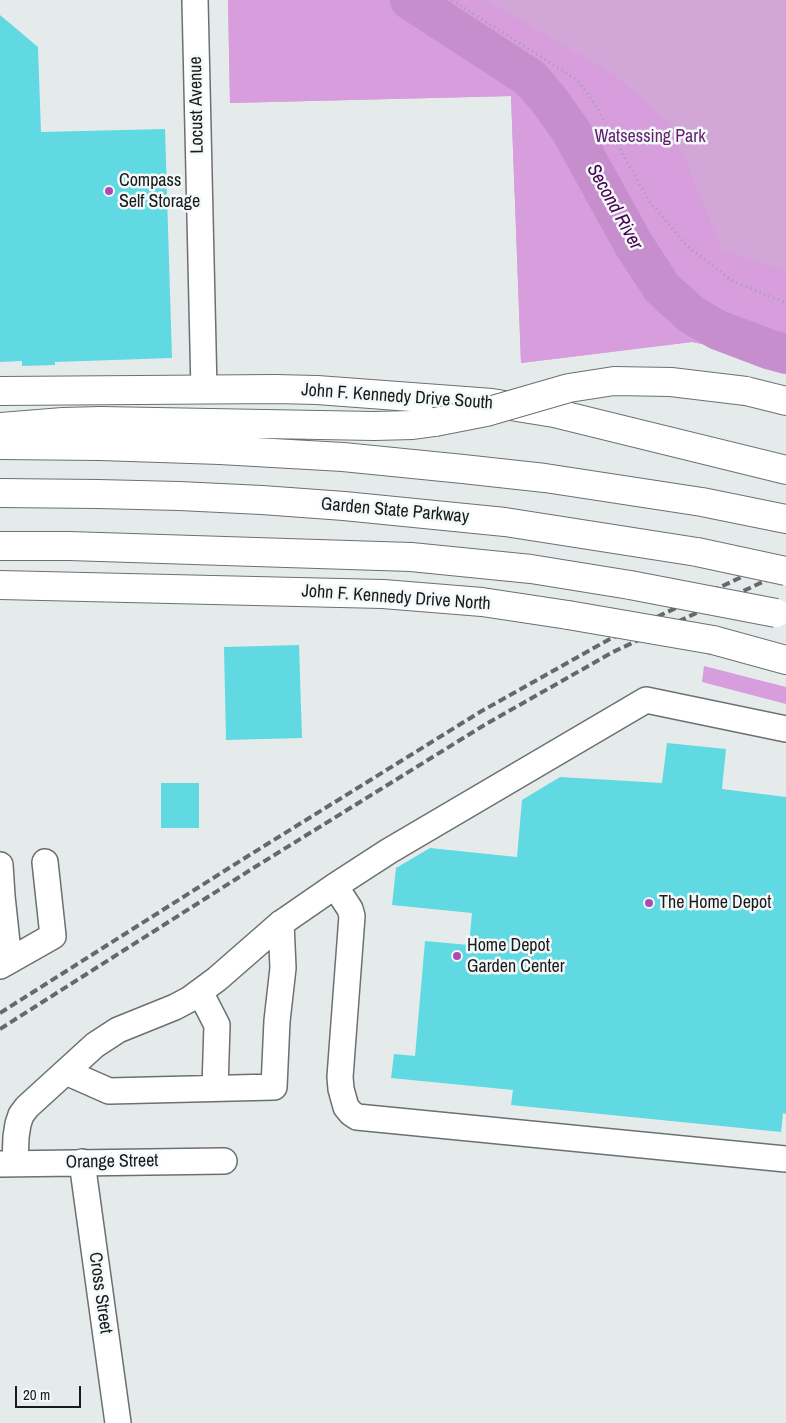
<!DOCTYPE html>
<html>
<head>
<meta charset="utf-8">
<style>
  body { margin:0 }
  #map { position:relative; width:786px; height:1423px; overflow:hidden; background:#e5ebeb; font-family:"Archivo Narrow",sans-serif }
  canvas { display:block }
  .scale { position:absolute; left:15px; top:1386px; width:66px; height:22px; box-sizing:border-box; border:2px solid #191a1b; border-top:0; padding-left:6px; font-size:15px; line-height:18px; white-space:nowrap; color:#191a1b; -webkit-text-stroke:4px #f3f8f9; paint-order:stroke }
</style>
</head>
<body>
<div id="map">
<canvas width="786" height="1423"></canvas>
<div class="scale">20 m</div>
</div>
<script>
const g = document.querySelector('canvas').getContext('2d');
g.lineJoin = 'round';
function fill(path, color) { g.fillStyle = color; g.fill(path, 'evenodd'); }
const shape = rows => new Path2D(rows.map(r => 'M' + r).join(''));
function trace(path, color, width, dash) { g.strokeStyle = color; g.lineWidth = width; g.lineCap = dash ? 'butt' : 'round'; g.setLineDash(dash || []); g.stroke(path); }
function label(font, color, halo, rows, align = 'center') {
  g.font = font + ' "Archivo Narrow",sans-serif'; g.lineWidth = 5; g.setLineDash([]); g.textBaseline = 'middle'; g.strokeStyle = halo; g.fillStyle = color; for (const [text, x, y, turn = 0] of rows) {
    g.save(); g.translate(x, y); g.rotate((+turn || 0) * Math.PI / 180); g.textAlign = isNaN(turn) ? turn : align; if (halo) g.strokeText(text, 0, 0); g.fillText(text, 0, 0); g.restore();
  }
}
fill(shape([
  [228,0,786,0,786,361,692,342,521,363,511,96,230,103]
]), '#d2a6d6');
fill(shape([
  [228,0,486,0,614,75,670,123,722,250,786,271,786,361,692,342,521,363,511,96,230,103],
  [704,666,786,687,786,704,702,682]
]), '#d79ddd');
trace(shape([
  [410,0,530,78,549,100,571,131,634,245,662,288,692,315,718,330,771,350,786,354]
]), '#c78ecd', 40);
fill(shape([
  [0,15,38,47,41,132,165,129,172,358,55,362,55,365,22,366,22,361,0,362],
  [299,645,302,738,226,740,224,647],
  [667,743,726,749,722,789,786,797,786,1114,783,1113,781,1132,511,1105,513,1090,391,1078,394,1054,415,1056,425,941,469,945,472,913,392,905,396,868,430,848,517,857,522,800,560,777,662,783],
  [161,783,199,783,199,828,161,828]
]), '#60d9e3');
const minor = shape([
  [195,0,204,390],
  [0,865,2,896,9,961],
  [335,886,350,909,352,916,340,1077,341,1089,346,1107,351,1113,357,1117,786,1159],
  [0,966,53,936,45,862],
  [200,992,217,1025,215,1088],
  [66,1072,109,1091,274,1087,277,1021,283,968,281,923],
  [82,1162,118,1423],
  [0,1164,224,1161],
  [15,1164,16,1137,18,1124,21,1115,27,1107,95,1045,118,1030,175,1007,190,999,217,979,280,924,335,886,389,851,646,700,786,729]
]);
const major = shape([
  [0,391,276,389,317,390,492,403,554,413,786,470],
  [0,585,383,594,482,602,568,615],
  [713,640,786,660]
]);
const highway = shape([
  [746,391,786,401],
  [0,427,63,422,101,421,374,426,413,425,435,422],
  [0,445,100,446,220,450,343,457,463,469,545,478,702,502,786,519],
  [0,493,98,494,179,496,262,500,344,506,505,522,697,552],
  [0,546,69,546,411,557,531,569,630,585]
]);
trace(minor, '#6b7070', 28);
trace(major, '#6b7070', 30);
trace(highway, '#6b7070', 30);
trace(shape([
  [452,0,577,80,595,104,649,201,687,246,731,280,786,303]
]), '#9ea2a3', 3, [1, 4]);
trace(minor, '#fff', 25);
trace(major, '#fff', 28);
trace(highway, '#fff', 28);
trace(shape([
  [0,1013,248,856,480,712,608,640,786,556],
  [0,1029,255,867,486,724,613,652,786,571]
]), '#666969', 4, [8, 4]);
const majorBridge = shape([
  [568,615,713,640]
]);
const highwayBridge = shape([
  [435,422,486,412,569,388,614,381,671,382,746,391],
  [697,552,786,571],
  [630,585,776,613]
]);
trace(majorBridge, '#6b7070', 30, []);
trace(highwayBridge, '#6b7070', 30, []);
trace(majorBridge, '#fff', 28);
trace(highwayBridge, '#fff', 28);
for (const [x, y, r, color] of [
  [109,191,5,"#a94bb5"],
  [649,903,5,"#a94bb5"],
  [457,956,5,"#a94bb5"]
]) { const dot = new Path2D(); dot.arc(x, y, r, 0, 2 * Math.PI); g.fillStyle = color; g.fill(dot); trace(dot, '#f3f8f9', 2); }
label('18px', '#191a1b', '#f3f8f9', [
  ["Locust Avenue",197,105,-91],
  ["John F. Kennedy Drive South",397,397,4],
  ["Garden State Parkway",395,511,5],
  ["John F. Kennedy Drive North",396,598,4],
  ["Orange Street",112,1162,-1],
  ["Cross Street",100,1293,82]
]);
label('18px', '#631f6b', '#f3f8f9', [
  ["Watsessing Park",650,137]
]);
label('18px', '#191a1b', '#f3f8f9', [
  ["Compass",119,181],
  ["Self Storage",119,202],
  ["The Home Depot",659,903],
  ["Home Depot",467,946],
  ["Garden Center",467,967]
], 'left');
label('italic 19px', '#480050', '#f3f8f9', [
  ["Second River",614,207,61]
]);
</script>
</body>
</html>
